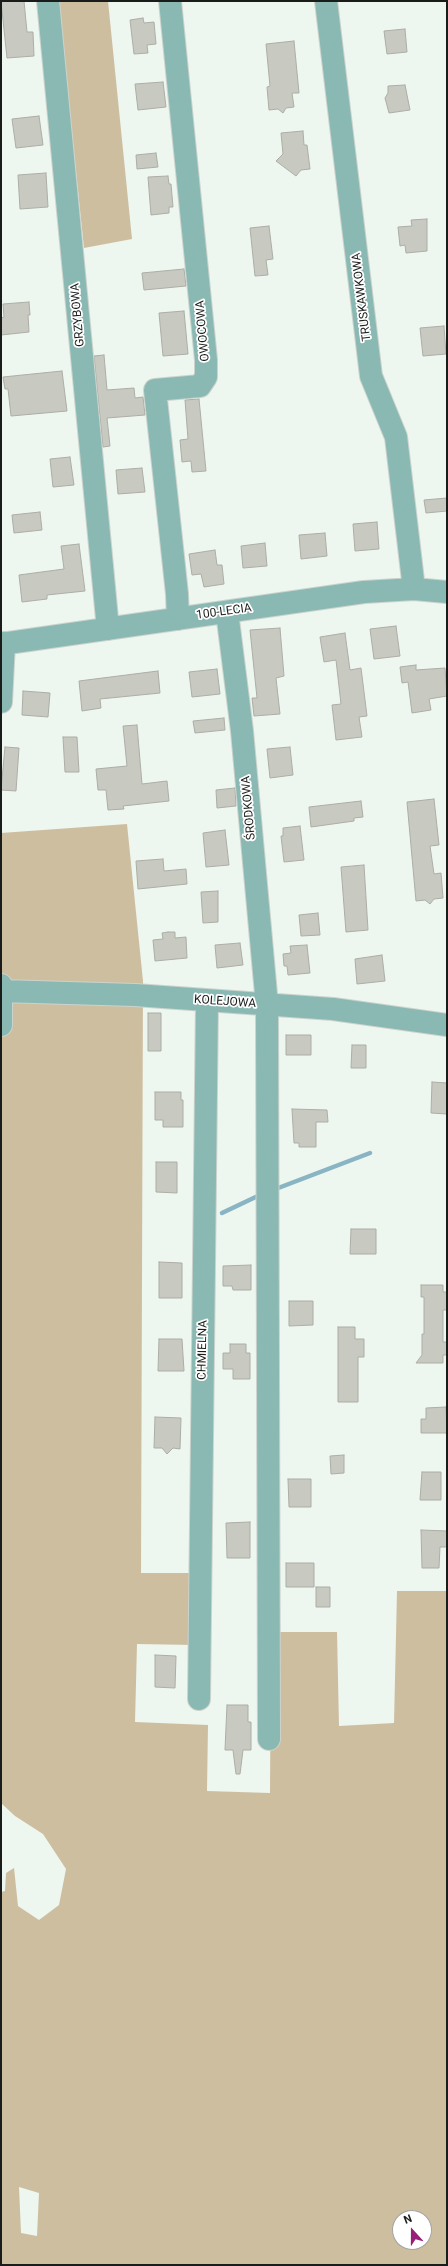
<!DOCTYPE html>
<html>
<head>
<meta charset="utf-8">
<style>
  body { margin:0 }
  #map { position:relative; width:448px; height:2266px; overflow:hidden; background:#edf6ef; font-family:Roboto,sans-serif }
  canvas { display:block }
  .frame { position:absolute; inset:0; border:2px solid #191c19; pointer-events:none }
  .north { position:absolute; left:392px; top:2210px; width:40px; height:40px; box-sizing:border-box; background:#fff; border:1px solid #a3a4a3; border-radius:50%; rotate:339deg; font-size:11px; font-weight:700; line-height:16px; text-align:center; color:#191c19 }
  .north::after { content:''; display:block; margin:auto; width:14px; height:18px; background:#981f79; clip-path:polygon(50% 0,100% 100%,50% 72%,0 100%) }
</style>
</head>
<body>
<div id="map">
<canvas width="448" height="2266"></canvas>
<div class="frame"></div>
<div class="north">N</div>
</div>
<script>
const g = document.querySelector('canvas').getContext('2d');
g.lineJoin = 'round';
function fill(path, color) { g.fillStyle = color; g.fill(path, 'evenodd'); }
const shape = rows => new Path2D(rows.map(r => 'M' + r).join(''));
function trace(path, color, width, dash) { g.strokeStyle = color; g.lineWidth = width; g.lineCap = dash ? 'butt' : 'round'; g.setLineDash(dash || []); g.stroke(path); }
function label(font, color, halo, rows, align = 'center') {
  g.font = font + ' Roboto,sans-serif'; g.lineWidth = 3.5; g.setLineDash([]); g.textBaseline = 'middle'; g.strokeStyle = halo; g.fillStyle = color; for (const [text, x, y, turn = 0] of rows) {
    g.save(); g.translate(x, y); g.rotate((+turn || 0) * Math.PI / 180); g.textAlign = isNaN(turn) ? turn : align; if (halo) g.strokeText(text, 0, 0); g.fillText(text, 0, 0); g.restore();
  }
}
fill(shape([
  [58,1,108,1,132,239,84,248],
  [127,824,143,981,141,1573,194,1573,195,1645,137,1644,135,1722,208,1725,207,1791,270,1793,271,1632,337,1632,339,1726,394,1723,397,1591,447,1591,447,2265,1,2265,1,1892,5,1891,6,1873,14,1868,18,1906,39,1920,59,1905,66,1869,43,1834,15,1816,1,1803,1,833],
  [19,2187,39,2193,37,2236,21,2233],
  [400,2218,424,2218,424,2242,400,2242]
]), '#cebea0');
trace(shape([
  [273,1190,370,1153],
  [222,1213,262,1194]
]), '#88b4c3', 4.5);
const building = shape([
  [1,1,24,1,27,32,33,32,34,56,7,58,1,1],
  [143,18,144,23,154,22,156,44,147,45,148,53,134,54,130,20,143,18],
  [405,29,407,52,387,54,384,31,405,29],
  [294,41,299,93,292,93,294,107,286,108,283,113,278,109,269,110,267,87,270,86,266,44,294,41],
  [163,82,166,107,138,110,135,84,163,82],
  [405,85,410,110,389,113,385,98,388,93,388,86,405,85],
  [39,116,43,145,16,148,12,119,39,116],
  [303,131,304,145,307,145,310,169,301,170,296,176,276,161,283,154,281,133,303,131],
  [156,153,158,167,137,169,136,155,156,153],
  [46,173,48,207,20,209,18,175,46,173],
  [168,176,169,184,171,184,173,207,169,207,169,213,151,215,148,177,168,176],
  [427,219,427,251,406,253,405,245,400,246,398,227,412,226,411,220,427,219],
  [269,226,273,259,266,260,268,275,255,276,250,228,269,226],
  [184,269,186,286,144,290,142,273,184,269],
  [29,302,30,315,28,315,29,332,1,335,1,318,4,317,3,304,29,302],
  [184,311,188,354,163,356,159,313,184,311],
  [444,326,446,354,423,356,420,328,444,326],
  [104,355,107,390,134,388,135,398,143,397,145,415,107,418,110,446,103,447,94,356,104,355],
  [62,371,67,411,11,416,8,389,5,389,3,377,62,371],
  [199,399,206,471,192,472,191,461,182,462,180,440,188,439,185,400,199,399],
  [70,457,74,485,53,487,50,459,70,457],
  [142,468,145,492,118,494,116,470,142,468],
  [447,498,447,511,426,513,424,500,447,498],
  [40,512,42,530,14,533,12,515,40,512],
  [377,522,379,549,355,551,353,524,377,522],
  [325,533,327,556,301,559,299,535,325,533],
  [265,543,267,566,243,568,241,546,265,543],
  [79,544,85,591,47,595,47,599,22,602,19,575,64,569,61,546,79,544],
  [215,550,217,565,222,565,224,584,204,587,201,574,192,575,189,554,215,550],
  [396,626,400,656,374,659,370,629,396,626],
  [280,628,284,676,276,678,280,714,254,716,252,698,257,698,250,630,280,628],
  [345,633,350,670,361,668,367,716,359,717,362,737,336,740,332,705,341,704,336,660,324,662,320,637,345,633],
  [416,665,416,670,445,668,447,696,429,699,431,710,412,713,408,682,402,683,400,667,416,665],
  [217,669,220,694,192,697,189,672,217,669],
  [158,671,160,693,100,699,101,708,82,711,79,681,158,671],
  [23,691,50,693,48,717,22,715,23,691],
  [224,718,225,730,195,733,193,721,224,718],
  [137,725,142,784,167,781,169,801,123,806,124,809,108,810,106,790,98,790,96,769,127,766,123,726,137,725],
  [63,737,77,737,79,772,65,772,63,737],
  [5,747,19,748,16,791,1,790,5,747],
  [290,747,293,775,270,778,267,749,290,747],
  [235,788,236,806,217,808,216,790,235,788],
  [434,799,439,845,430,846,434,874,441,873,443,898,434,899,430,904,425,900,416,901,407,802,434,799],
  [361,801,363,817,354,818,354,821,311,827,309,807,361,801],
  [300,826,304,860,284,862,281,836,283,836,283,828,300,826],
  [225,830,229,865,206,867,203,833,225,830],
  [163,859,164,871,186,869,187,884,138,889,136,861,163,859],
  [364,865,368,930,346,932,341,867,364,865],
  [218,891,218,922,203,923,201,892,218,891],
  [318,913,320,935,301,936,299,915,318,913],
  [168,932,175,932,175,938,186,937,187,958,155,961,153,940,163,939,162,933,168,932],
  [240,943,243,965,217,968,215,945,240,943],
  [307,945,310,973,288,975,287,966,284,966,283,954,291,953,290,946,307,945],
  [382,955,385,981,357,984,355,959,382,955],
  [148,1013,161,1013,161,1051,148,1051,148,1013],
  [286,1035,311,1035,311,1055,286,1055,286,1035],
  [352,1045,366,1045,366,1068,351,1068,352,1045],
  [432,1082,447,1083,447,1114,431,1113,432,1082],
  [155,1092,181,1092,181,1100,183,1100,183,1127,163,1127,163,1120,155,1120,155,1092],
  [292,1109,327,1110,328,1122,316,1122,316,1147,299,1147,299,1143,294,1143,292,1109],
  [156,1162,177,1162,177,1193,156,1192,156,1162],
  [351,1229,376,1229,376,1254,350,1254,351,1229],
  [159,1262,182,1263,182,1298,159,1298,159,1262],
  [251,1265,251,1290,233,1290,232,1286,223,1286,223,1266,251,1265],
  [421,1285,443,1285,443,1292,447,1292,447,1310,443,1310,443,1342,447,1342,447,1355,443,1355,443,1363,416,1363,422,1355,422,1334,424,1334,424,1297,421,1297,421,1285],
  [289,1301,313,1301,313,1325,289,1326,289,1301],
  [338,1327,355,1327,355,1339,364,1339,364,1357,358,1357,358,1402,338,1402,338,1327],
  [159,1339,182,1339,184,1371,158,1371,159,1339],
  [230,1344,246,1344,246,1353,250,1353,250,1379,233,1379,233,1369,223,1369,223,1353,230,1353,230,1344],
  [446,1407,447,1433,421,1433,421,1419,426,1419,426,1408,446,1407],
  [155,1417,181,1418,180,1449,173,1448,167,1454,162,1448,154,1448,155,1417],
  [344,1455,344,1473,331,1474,330,1456,344,1455],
  [422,1472,441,1472,441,1500,420,1500,422,1472],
  [288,1479,311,1479,311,1507,289,1507,288,1479],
  [250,1522,250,1558,227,1558,226,1523,250,1522],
  [421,1530,447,1531,447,1547,440,1547,439,1568,422,1568,421,1530],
  [286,1563,314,1563,314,1587,286,1587,286,1563],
  [316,1587,330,1587,330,1607,316,1607,316,1587],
  [155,1655,176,1656,175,1688,155,1687,155,1655],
  [227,1705,248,1705,248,1722,251,1722,251,1750,243,1750,240,1774,236,1774,233,1750,225,1750,227,1705]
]);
fill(building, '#c8cac1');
trace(building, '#acaea5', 1);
const minor = shape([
  [48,1,108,629],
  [170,1,206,360,206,377,200,386,155,390,177,594,178,619],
  [326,1,371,376,396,437,414,589],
  [227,612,242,731,267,1005,269,1739],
  [1,644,364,592,414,589,447,592],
  [1,702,4,643],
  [1,985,1,1025],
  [1,991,135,995,333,1009,447,1025],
  [199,1699,207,1001]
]);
trace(minor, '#cbd3cd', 24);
trace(minor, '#8ab8b2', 22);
label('12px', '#191c19', '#fff', [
  ["TRUSKAWKOWA",362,297,-97],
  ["GRZYBOWA",78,315,-95],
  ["OWOCOWA",203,331,-95],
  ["100-LECIA",224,612,-8],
  ["ŚRODKOWA",249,808,-95],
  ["KOLEJOWA",225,1002,4],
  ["CHMIELNA",203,1350,-89]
]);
</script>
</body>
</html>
